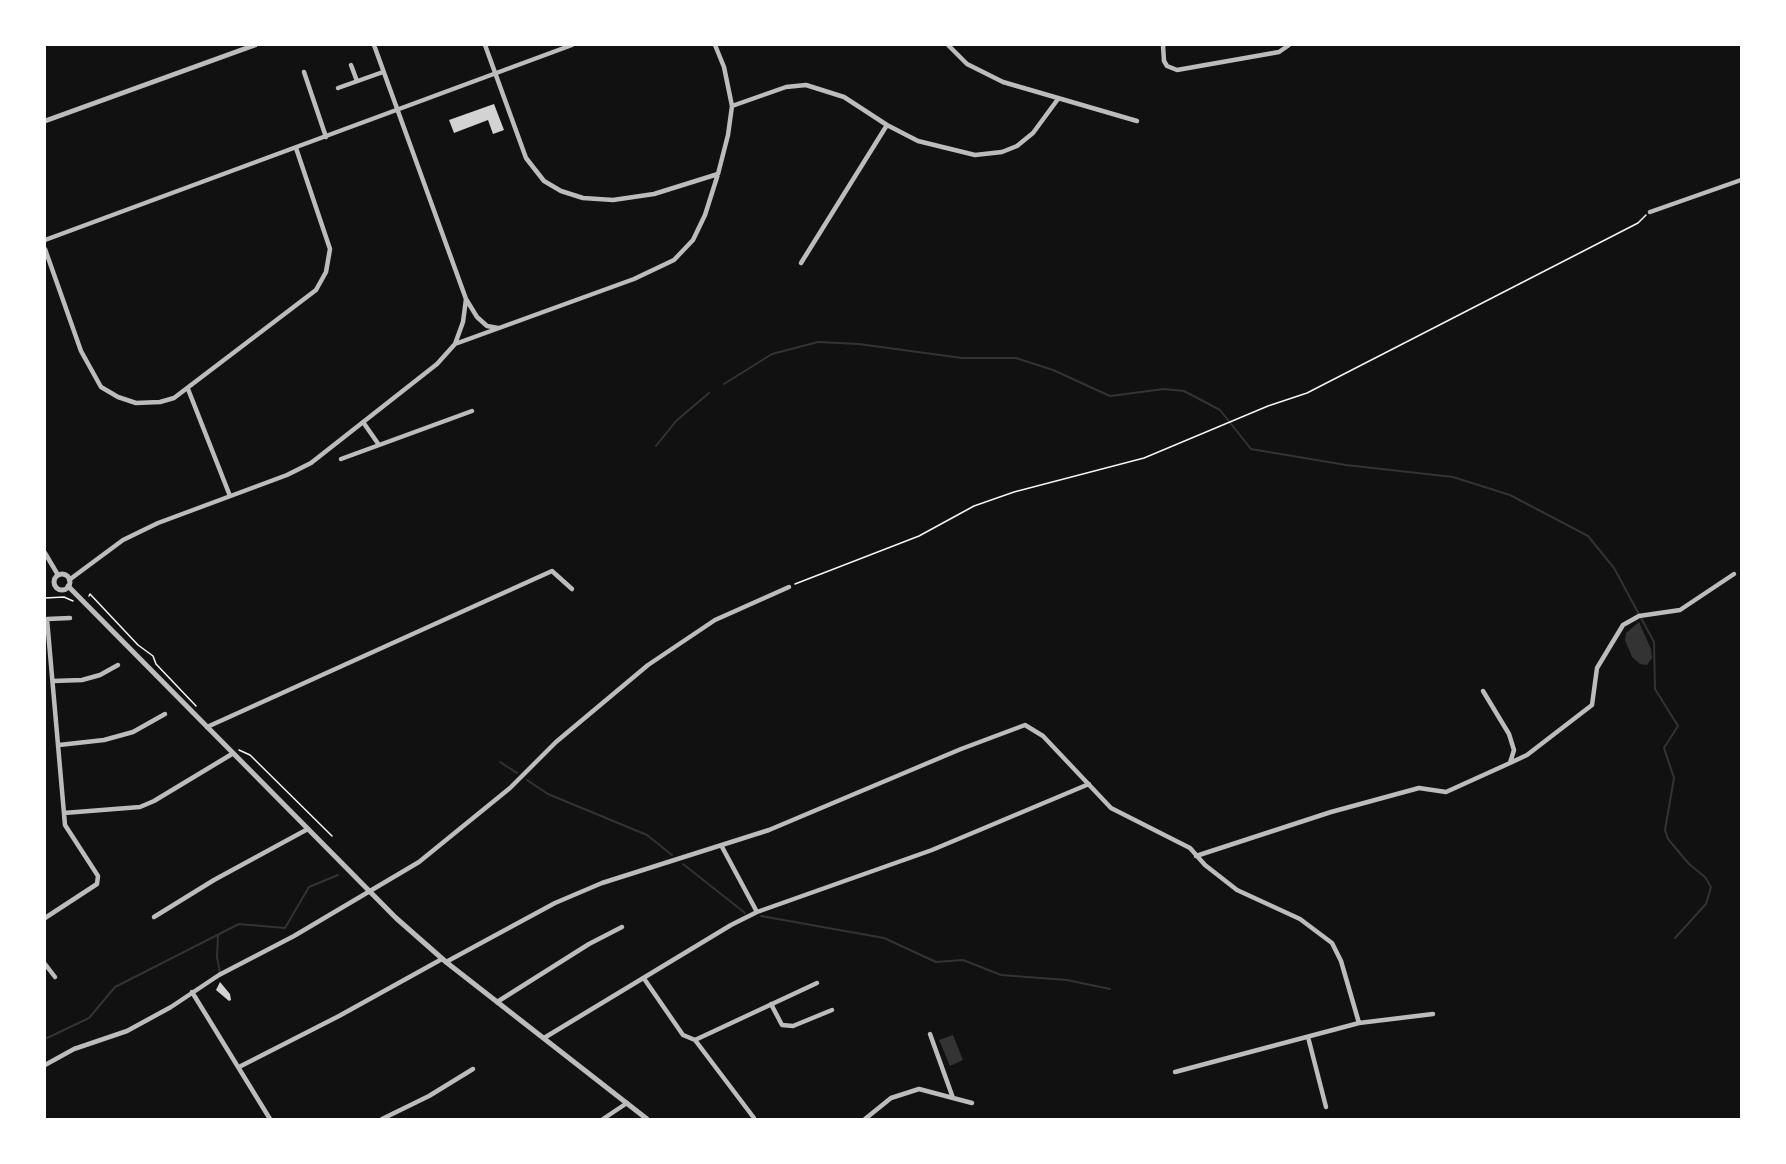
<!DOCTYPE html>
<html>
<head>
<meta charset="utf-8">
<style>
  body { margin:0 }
  #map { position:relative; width:1786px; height:1164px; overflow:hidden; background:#111; font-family:"Public Sans",sans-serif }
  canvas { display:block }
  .frame { position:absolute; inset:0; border:46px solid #fff; pointer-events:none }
</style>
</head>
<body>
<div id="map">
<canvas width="1786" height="1164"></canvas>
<div class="frame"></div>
</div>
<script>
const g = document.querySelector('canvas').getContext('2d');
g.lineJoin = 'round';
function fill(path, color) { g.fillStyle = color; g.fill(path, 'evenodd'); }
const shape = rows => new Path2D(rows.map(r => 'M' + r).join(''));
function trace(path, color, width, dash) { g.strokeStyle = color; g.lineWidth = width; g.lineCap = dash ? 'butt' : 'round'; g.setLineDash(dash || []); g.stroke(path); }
fill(shape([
  [1639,622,1651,649,1652,658,1647,665,1640,664,1632,657,1625,640,1626,633],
  [953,1035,963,1060,950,1066,939,1040]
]), '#333');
trace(shape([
  [724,384,772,354,818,342,859,344,962,358,1016,358,1053,370,1110,396,1164,389,1184,391,1220,410,1251,449,1346,465,1453,477,1510,495,1588,536,1614,568,1654,642,1655,689,1678,726,1664,748,1674,778,1665,830,1668,839,1689,864,1705,877,1711,887,1706,904,1675,938],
  [656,446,676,421,709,393],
  [500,762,517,773],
  [527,780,548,794,647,835,672,855],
  [683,864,745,913],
  [761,916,884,938,936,962,963,960,1001,975,1067,980,1110,989],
  [218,935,217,957,220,973],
  [45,1039,89,1018,115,987,239,924,285,928,309,887,338,875]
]), '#333', 2);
fill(shape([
  [494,104,504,130,493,134,488,120,454,133,449,120],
  [220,982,230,994,231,1000,229,1001,216,990]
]), '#d3d3d3');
trace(shape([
  [795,584,919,536,974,506,1014,492,1144,458,1268,406,1307,393,1638,223,1646,215],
  [89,596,90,594,138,645,153,656,156,664,196,706],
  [45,598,64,597,73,601],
  [239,750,250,755,332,836]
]), '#f5f5f5', 1.5);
trace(shape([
  [485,45,526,158,544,181,561,191,583,198,613,200,654,194,718,174],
  [948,45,967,64,1003,82,1137,121],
  [1163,45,1164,61,1167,66,1177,70,1279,52,1289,45],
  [351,65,357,81],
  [304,72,326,137],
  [338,88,383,72],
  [732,106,786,87,806,85,844,97,887,125,918,141,975,155,1002,152,1017,146,1033,133,1058,99],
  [1650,212,1741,180],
  [45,240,572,45],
  [45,249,81,351,101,387,118,397,136,403,160,402,174,398,316,290,326,272,330,249,296,148],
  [801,263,887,125],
  [466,299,477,317,487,326,498,328],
  [455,344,634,279,674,260,693,240,705,215,718,174,728,135,732,106,724,67,715,45],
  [188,389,230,496],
  [363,422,379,445],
  [341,459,472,411],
  [45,553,58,575],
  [69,580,123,540,158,523,287,475,311,463,437,364,455,344,463,322,466,299,374,45],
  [53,681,82,680,100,675,118,665],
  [207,727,552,571,572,589],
  [59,745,104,740,133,732,165,714],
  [1510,763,1527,755,1592,705,1597,668,1623,625,1639,616,1680,610,1734,574],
  [64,813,140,807,154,801,232,754],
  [721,845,757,912],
  [1196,856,1331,812,1419,788,1446,792,1510,763,1514,750,1509,734,1483,691],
  [154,917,214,880,306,830],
  [45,918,97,884,98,876,65,825,47,619,70,618],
  [446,962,555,903,602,883,769,830,961,749,1025,725,1043,736,1111,808,1190,848,1205,865,1237,890,1300,919,1332,943,1341,961,1359,1023],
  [45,964,55,977],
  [645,980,683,1035,695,1040,817,983],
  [192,992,270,1119],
  [497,1002,589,944,622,927],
  [771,1004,782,1025,793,1026,832,1010],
  [930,1034,953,1098],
  [1308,1037,1326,1107],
  [544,1038,731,925,757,912,932,850,1089,784],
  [695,1040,754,1118],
  [45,1065,74,1049,127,1031,171,1007,219,975,294,936,419,862,510,788,556,742,648,665,715,620,789,587],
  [239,1067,339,1016,442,959],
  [1175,1072,1359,1023,1433,1014],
  [382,1119,429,1096,473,1069],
  [603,1119,627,1103],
  [865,1119,891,1098,919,1089,972,1103]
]), '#bcbcbc', 4.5);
trace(shape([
  [45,121,255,45],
  '54 582a8 8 0 1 1 16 0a8 8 0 1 1-16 0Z',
  [68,586,396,918,446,962,647,1119]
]), '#bcbcbc', 5);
</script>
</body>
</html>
